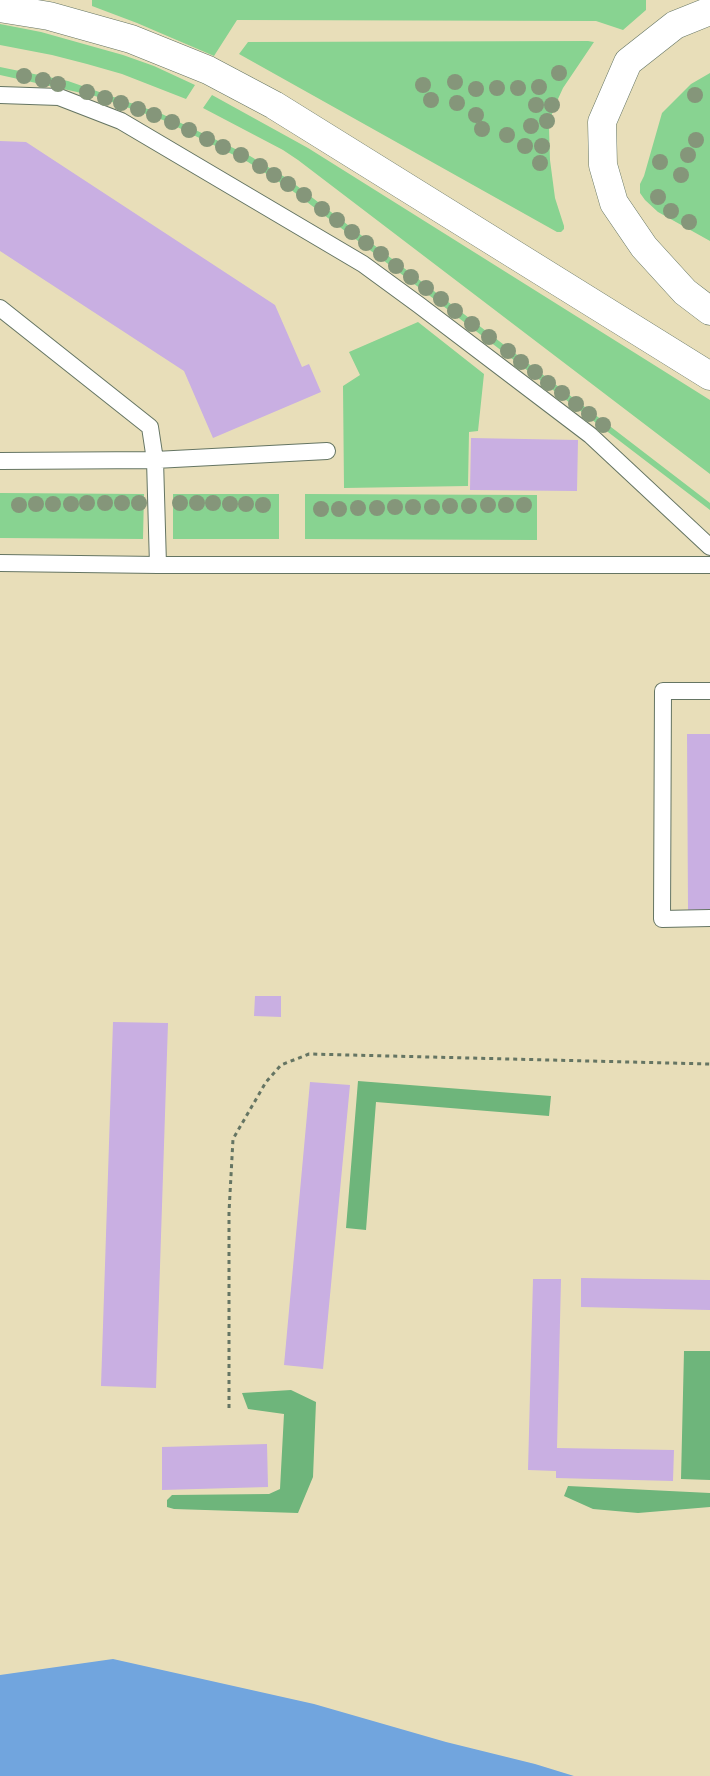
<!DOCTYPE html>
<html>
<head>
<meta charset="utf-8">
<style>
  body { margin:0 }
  canvas { display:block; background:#e8deb9 }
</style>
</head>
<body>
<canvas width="710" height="1776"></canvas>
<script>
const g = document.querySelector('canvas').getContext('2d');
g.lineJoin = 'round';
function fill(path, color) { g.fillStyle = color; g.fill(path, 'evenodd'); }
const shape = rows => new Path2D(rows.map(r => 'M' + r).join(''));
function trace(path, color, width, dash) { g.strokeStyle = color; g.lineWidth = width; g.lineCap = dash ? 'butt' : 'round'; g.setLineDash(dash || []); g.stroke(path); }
fill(shape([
  [92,0,646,0,646,10,623,30,596,21,237,20,214,56,137,23,92,6],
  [0,24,41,32,123,55,154,66,195,85,186,99,122,74,87,64,52,55,0,45],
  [588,41,594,42,563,88,553,110,549,127,550,160,555,198,564,226,564,229,561,232,557,232,239,54,248,42],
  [0,67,68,81,162,114,250,156,288,179,710,503,710,510,290,189,248,162,163,120,95,96,0,75],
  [710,73,710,241,658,212,645,200,640,193,640,184,644,176,662,113,691,84],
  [212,95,308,148,710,400,710,474,298,160,283,150,203,108],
  [418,322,484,374,478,431,469,432,468,486,344,488,343,386,360,375,349,352],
  [0,493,144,494,143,539,0,538],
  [173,494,279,494,279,539,173,539],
  [305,494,537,495,537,540,305,539]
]), '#88d391');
fill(shape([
  [358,1081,551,1096,549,1116,376,1102,366,1230,346,1228],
  [684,1351,710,1351,710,1480,681,1479],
  [291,1390,316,1402,313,1477,298,1513,174,1509,167,1507,167,1500,172,1495,269,1494,280,1489,284,1414,248,1409,242,1393],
  [568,1486,710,1493,710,1507,638,1513,593,1509,564,1496]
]), '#6eb57b');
fill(shape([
  [113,1659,314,1704,446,1742,535,1764,574,1776,0,1776,0,1675]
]), '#71a5de');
fill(shape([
  [0,141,26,142,275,305,302,367,309,364,321,392,213,438,184,371,0,251],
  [471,438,578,440,577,491,470,490],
  [687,734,710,734,710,910,688,910],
  [255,996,281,996,281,1017,254,1016],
  [113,1022,168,1023,156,1388,101,1386],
  [310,1082,350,1085,323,1369,284,1365],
  [581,1278,710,1280,710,1310,581,1307],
  [533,1279,561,1279,557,1448,674,1450,673,1481,556,1478,556,1471,528,1470],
  [267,1444,268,1487,162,1490,162,1447]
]), '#c9afe2');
const service = shape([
  [0,95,59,97,121,121,363,264,419,305,590,435,710,547],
  [0,308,150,427,155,460,158,565],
  [0,461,155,460,327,451],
  [0,563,158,565,710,565],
  [710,691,663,691,662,919,710,918]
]);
const trunk = shape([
  [0,8,49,16,131,39,208,70,274,105,710,376],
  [710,11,675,25,628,62,602,122,603,165,614,203,644,247,685,292,710,311]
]);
trace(service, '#657563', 18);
trace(trunk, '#657563', 29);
trace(shape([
  [229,1408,229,1212,233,1139,266,1082,281,1065,309,1054,710,1064]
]), '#657563', 3, [4, 4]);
trace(service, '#fff', 16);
trace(trunk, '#fff', 28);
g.fillStyle = '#85967a';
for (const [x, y] of [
  [559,73],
  [24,76],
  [43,80],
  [455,82],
  [58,84],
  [423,85],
  [539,87],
  [497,88],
  [518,88],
  [476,89],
  [87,92],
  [695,95],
  [105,98],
  [431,100],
  [121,103],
  [457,103],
  [536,105],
  [552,105],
  [138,109],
  [154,115],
  [476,115],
  [547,121],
  [172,122],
  [531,126],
  [482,129],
  [189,130],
  [507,135],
  [207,139],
  [696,140],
  [525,146],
  [542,146],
  [223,147],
  [241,155],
  [688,155],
  [660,162],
  [540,163],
  [260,166],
  [274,175],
  [681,175],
  [288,184],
  [304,195],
  [658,197],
  [322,209],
  [671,211],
  [337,220],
  [689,222],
  [352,232],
  [366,243],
  [381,254],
  [396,266],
  [411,277],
  [426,288],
  [441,299],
  [455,311],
  [472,324],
  [489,337],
  [508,351],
  [521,362],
  [535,372],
  [548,383],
  [562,393],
  [576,404],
  [589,414],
  [603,425],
  [87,503],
  [105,503],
  [122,503],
  [139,503],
  [180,503],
  [197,503],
  [213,503],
  [36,504],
  [53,504],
  [71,504],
  [230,504],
  [246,504],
  [19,505],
  [263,505],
  [488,505],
  [506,505],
  [524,505],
  [450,506],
  [469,506],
  [395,507],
  [413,507],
  [432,507],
  [358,508],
  [377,508],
  [321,509],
  [339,509]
]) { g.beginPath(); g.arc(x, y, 8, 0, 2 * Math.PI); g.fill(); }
</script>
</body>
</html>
